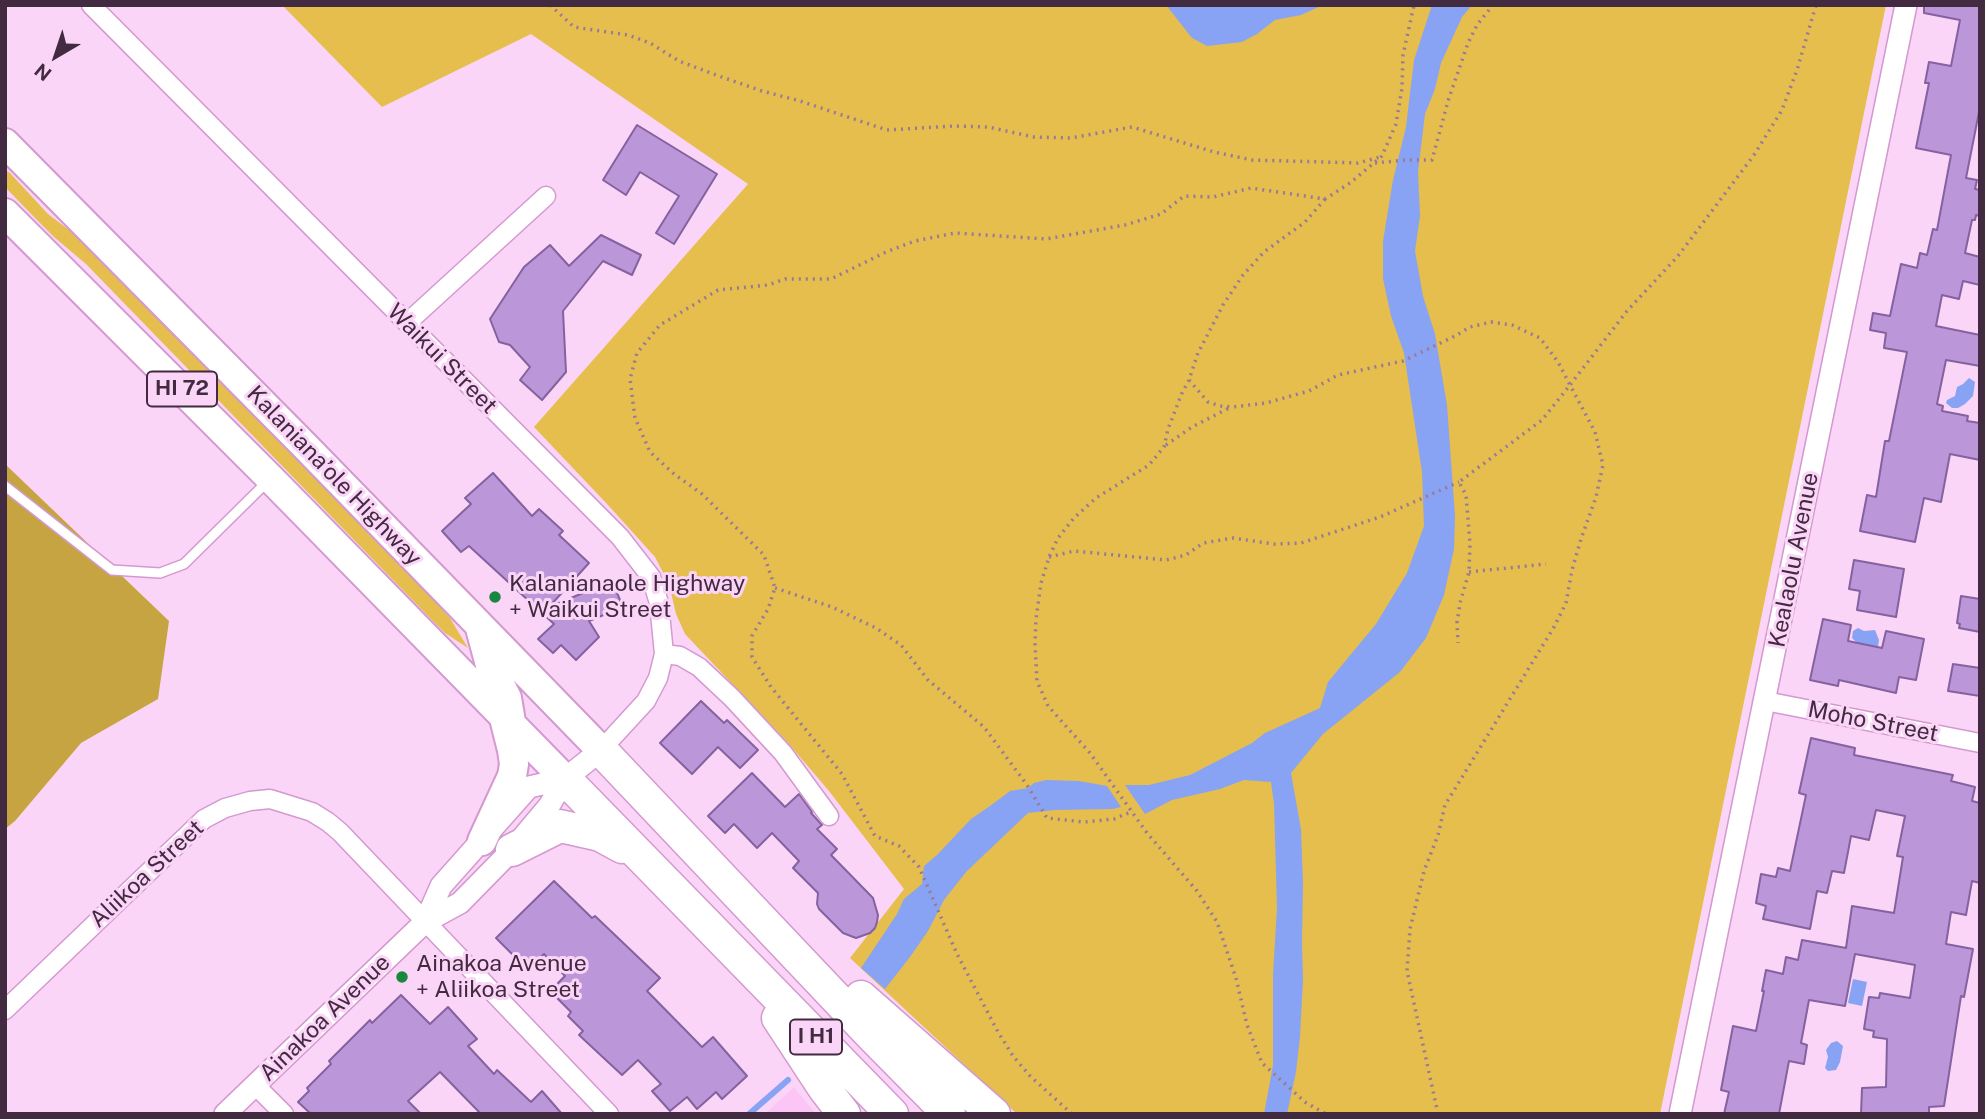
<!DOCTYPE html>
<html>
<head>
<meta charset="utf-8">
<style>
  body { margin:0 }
  #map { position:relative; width:1985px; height:1119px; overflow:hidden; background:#fbd5f7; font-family:"Public Sans",sans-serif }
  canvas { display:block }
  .frame { position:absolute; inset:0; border:7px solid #422a40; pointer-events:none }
  .north { position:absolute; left:21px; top:21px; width:70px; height:70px; -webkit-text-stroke:5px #fbd5f7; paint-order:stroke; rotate:219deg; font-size:19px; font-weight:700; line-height:28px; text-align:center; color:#422a40 }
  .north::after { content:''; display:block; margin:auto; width:24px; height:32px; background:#422a40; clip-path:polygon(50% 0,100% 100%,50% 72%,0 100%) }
</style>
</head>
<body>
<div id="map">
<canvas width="1985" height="1119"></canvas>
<div class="frame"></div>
<div class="north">N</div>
</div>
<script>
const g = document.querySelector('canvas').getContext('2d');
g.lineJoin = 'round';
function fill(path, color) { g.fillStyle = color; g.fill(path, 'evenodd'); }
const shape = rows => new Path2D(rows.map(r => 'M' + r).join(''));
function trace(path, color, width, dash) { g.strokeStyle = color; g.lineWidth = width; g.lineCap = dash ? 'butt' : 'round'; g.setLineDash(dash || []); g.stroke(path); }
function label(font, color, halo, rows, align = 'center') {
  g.font = font + ' "Public Sans",sans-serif'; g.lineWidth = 6; g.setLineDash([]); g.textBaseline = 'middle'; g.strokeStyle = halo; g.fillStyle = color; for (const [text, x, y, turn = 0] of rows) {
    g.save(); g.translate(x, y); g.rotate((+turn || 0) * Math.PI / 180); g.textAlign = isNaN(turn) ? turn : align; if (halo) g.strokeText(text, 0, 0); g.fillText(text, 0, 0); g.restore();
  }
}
fill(shape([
  [794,1087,816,1114,765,1114]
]), '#fbc5f6');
fill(shape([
  [282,5,1886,5,1660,1114,1017,1114,850,958,904,889,829,791,788,743,685,634,676,614,669,584,655,557,608,505,534,427,748,184,531,34,382,107],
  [5,170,10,173,48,214,86,243,365,526,450,618,468,648,445,633,429,617,86,264,54,237,36,219,5,187]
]), '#e5be4d');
fill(shape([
  [5,464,169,621,158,699,81,743,15,821,5,829]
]), '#c6a441');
fill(shape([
  [1166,5,1323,5,1301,15,1275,20,1257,34,1242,42,1207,46,1192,38],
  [1432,5,1472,5,1462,17,1441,63,1435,89,1425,114,1418,172,1420,216,1415,251,1423,296,1435,334,1447,405,1455,516,1454,549,1444,595,1426,638,1400,672,1323,734,1291,773,1301,829,1303,883,1302,942,1303,980,1300,1037,1296,1072,1287,1114,1264,1114,1273,1065,1273,974,1277,908,1274,804,1271,782,1244,780,1220,789,1172,800,1145,814,1125,785,1149,785,1190,775,1252,743,1265,733,1320,708,1328,682,1376,624,1407,573,1424,526,1422,472,1404,353,1391,316,1383,279,1383,241,1393,180,1406,127,1414,60],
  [1969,378,1975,382,1973,396,1965,404,1958,408,1952,408,1946,403,1947,400,1955,396,1957,387,1963,384],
  [1858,628,1864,631,1875,630,1879,640,1878,647,1874,650,1856,642,1852,638,1853,631],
  [1046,780,1079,781,1107,786,1121,807,1113,809,1055,810,1028,813,966,872,944,900,928,931,910,957,885,989,861,968,897,914,904,899,922,884,924,866,937,855,971,819,990,806,1010,791,1028,788,1034,783],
  [1853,979,1867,982,1862,1006,1848,1003],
  [1837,1041,1843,1046,1840,1062,1836,1070,1828,1071,1825,1068,1828,1057,1826,1050,1831,1043]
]), '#88a3f4');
trace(shape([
  [749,1114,788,1080]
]), '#88a3f4', 6);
const building = shape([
  [1924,5,1980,5,1980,107,1966,178,1977,180,1975,189,1980,190,1980,216,1976,215,1975,220,1972,220,1965,253,1980,257,1980,285,1963,281,1959,299,1942,295,1936,326,1980,335,1980,366,1946,360,1937,404,1943,406,1942,411,1968,416,1967,421,1980,423,1980,460,1950,454,1941,502,1924,498,1915,542,1860,531,1867,495,1876,497,1885,441,1889,441,1907,352,1884,348,1886,333,1870,330,1873,313,1890,316,1901,264,1917,268,1920,253,1927,255,1933,229,1937,230,1951,155,1916,148,1929,83,1925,83,1929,62,1951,66,1960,20,1924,13,1924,5],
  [637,125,717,174,674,244,656,233,679,196,640,172,626,195,603,180,637,125],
  [601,235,641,255,632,275,603,261,563,311,566,372,542,400,520,380,530,367,510,345,499,342,490,319,524,267,550,245,569,266,601,235],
  [493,473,532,516,539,509,563,531,559,535,589,563,549,607,612,581,623,607,589,621,599,637,576,660,561,645,553,653,538,639,554,624,469,546,461,552,442,531,471,504,465,498,493,473],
  [1854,560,1904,569,1896,617,1857,610,1860,591,1849,589,1854,560],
  [1961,596,1980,599,1980,632,1959,628,1960,624,1957,623,1961,596],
  [1823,619,1851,625,1848,641,1882,648,1886,631,1924,639,1916,680,1899,677,1896,693,1839,680,1838,686,1810,680,1823,619],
  [1953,664,1980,668,1980,696,1948,691,1953,664],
  [701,701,724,723,727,720,758,750,740,768,718,747,692,774,660,743,701,701],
  [1811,738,1855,748,1854,755,1953,775,1951,781,1975,787,1972,801,1980,803,1980,883,1972,881,1966,915,1951,912,1946,944,1973,949,1964,997,1961,996,1944,1106,1929,1107,1929,1114,1861,1114,1862,1088,1886,1087,1887,1039,1873,1037,1874,1031,1864,1029,1869,997,1879,998,1880,993,1910,998,1915,965,1855,954,1845,1006,1809,1000,1801,1043,1807,1045,1804,1064,1789,1061,1779,1114,1724,1114,1729,1092,1721,1090,1733,1026,1756,1031,1764,991,1762,991,1766,970,1783,974,1786,957,1798,960,1802,940,1846,948,1852,906,1894,913,1903,857,1897,856,1905,816,1876,810,1869,840,1851,836,1844,873,1832,871,1827,893,1817,891,1810,929,1763,919,1766,906,1756,903,1761,874,1776,877,1778,868,1790,871,1806,795,1799,793,1811,738],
  [752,773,785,807,799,794,812,812,811,813,822,825,817,829,837,849,831,855,873,898,878,915,877,922,875,928,870,933,856,938,843,933,819,909,817,904,818,893,793,868,799,861,772,833,757,848,734,824,725,833,708,816,752,773],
  [554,881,592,918,595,916,660,978,647,991,702,1047,713,1037,747,1076,722,1099,716,1092,697,1109,687,1097,670,1111,652,1091,661,1084,638,1060,622,1075,579,1035,583,1031,568,1016,571,1012,550,991,565,976,544,954,528,970,496,938,554,881],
  [401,995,430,1024,448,1007,477,1039,468,1046,494,1074,497,1070,531,1102,542,1091,562,1114,481,1114,440,1072,408,1101,421,1114,311,1114,298,1102,309,1091,307,1088,331,1064,329,1061,370,1020,372,1023,401,995]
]);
fill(building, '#bb97d9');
trace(building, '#84619f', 2);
const service = shape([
  [5,486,112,570,160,573,184,564,268,481]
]);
const minor = shape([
  [91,5,620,537,651,577,659,603,664,654,658,678,646,701,601,750],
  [407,323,546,196],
  [664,654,680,656,699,667,732,698,783,753,829,816],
  [1765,701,1980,743],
  [5,1010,204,819,225,808,250,801,270,799,312,812,328,822,340,832,609,1114],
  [255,1085,284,1114]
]);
const tertiary = shape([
  [425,922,441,886,529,787,565,779],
  [225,1114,425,922,460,903,512,850,549,806,565,779,601,750],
  [1680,1114,1906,5]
]);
const trunk = shape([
  [5,143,304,445,601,750],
  [5,213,271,479,565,779],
  [480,628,490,665,507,698,511,722],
  [482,841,512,776,514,764,512,750,504,718]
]);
const motorway = shape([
  [601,750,871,1035,949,1114],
  [565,779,892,1114],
  [512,850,560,826,600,835,622,847],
  [861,997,994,1114],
  [778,1018,824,1088,844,1114]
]);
trace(service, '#d499cf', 12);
trace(minor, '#d499cf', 21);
trace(tertiary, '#d499cf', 24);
trace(trunk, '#d499cf', 32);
trace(motorway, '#d499cf', 35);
trace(shape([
  [550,5,574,27,628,35,650,43,679,61,716,75,762,91,800,101,887,130,954,126,988,127,1034,137,1071,138,1132,127,1214,152,1252,160,1358,163,1380,157],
  [1375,163,1406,160,1432,160,1448,101,1468,43,1477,25,1493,5],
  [1325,199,1305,222,1264,252,1243,275,1223,305,1198,353,1189,380,1182,393,1168,429,1164,447,1149,465,1096,498,1074,518,1058,538,1049,557,1041,583,1036,619,1035,644,1037,681,1048,706,1090,753,1147,833,1197,891,1217,922,1236,978,1247,1025,1262,1063,1305,1102,1326,1114],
  [1189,380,1208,402,1220,406,1232,407,1266,403,1309,391,1338,375,1403,361,1455,336,1470,327,1491,322,1512,325,1540,338,1558,362,1570,385,1542,420,1459,482,1466,495,1470,544,1469,572,1460,603,1457,623,1458,643],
  [1166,445,1192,427,1231,407],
  [1049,557,1074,551,1166,560,1186,555,1203,543,1233,538,1274,544,1301,543,1380,517,1459,482],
  [1469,572,1546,564],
  [775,588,832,607,876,628,901,645,928,680,984,727,1027,785,1047,818,1084,822,1114,819,1133,811],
  [1072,1114,1030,1076,1013,1056,998,1032,957,954,919,867,899,846,875,836,842,774,771,687,752,657,752,636,768,609,775,588,764,555,702,494,674,474,650,452,635,418,630,379,637,353,660,325,718,290,768,285,785,279,831,279,886,252,915,241,955,233,1046,239,1125,225,1161,214,1184,196,1213,197,1251,188,1325,199,1350,183,1382,156,1396,124,1402,88,1403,55,1414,5],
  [1438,1114,1407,971,1410,929,1424,871,1438,835,1445,805,1554,627,1566,603,1572,570,1581,539,1596,497,1603,465,1595,432,1570,385,1627,311,1678,256,1754,155,1782,110,1797,70,1816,5]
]), '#997a96', 3.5, [2, 5]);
trace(service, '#fff', 9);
trace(minor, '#fff', 18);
trace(tertiary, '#fff', 21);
trace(trunk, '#fff', 28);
trace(motorway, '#fff', 32);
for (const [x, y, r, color] of [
  [495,597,7,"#18873f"],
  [402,977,7,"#18873f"]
]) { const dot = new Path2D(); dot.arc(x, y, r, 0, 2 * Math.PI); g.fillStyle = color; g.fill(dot); trace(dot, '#fbd5f7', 2.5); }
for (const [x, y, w] of [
  [182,389,70],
  [816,1037,52]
]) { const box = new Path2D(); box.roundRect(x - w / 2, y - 17.5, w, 35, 5); g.fillStyle = '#fbd5f7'; g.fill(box); trace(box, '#422a40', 2); }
label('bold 21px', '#422a40', null, [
  ["HI 72",182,389],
  ["I H1",816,1037]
]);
label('23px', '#422a40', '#fbd5f7', [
  ["Waikui Street",442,359,45],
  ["Kalaniana’ole Highway",334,476,46],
  ["Kealaolu Avenue",1794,560,-79],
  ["Moho Street",1873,722,11],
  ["Aliikoa Street",147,874,-43],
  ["Ainakoa Avenue",325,1018,-44]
]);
label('23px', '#422a40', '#fbd5f7', [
  ["Kalanianaole Highway",509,584],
  ["+ Waikui Street",509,610],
  ["Ainakoa Avenue",416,964],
  ["+ Aliikoa Street",416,990]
], 'left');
</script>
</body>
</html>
